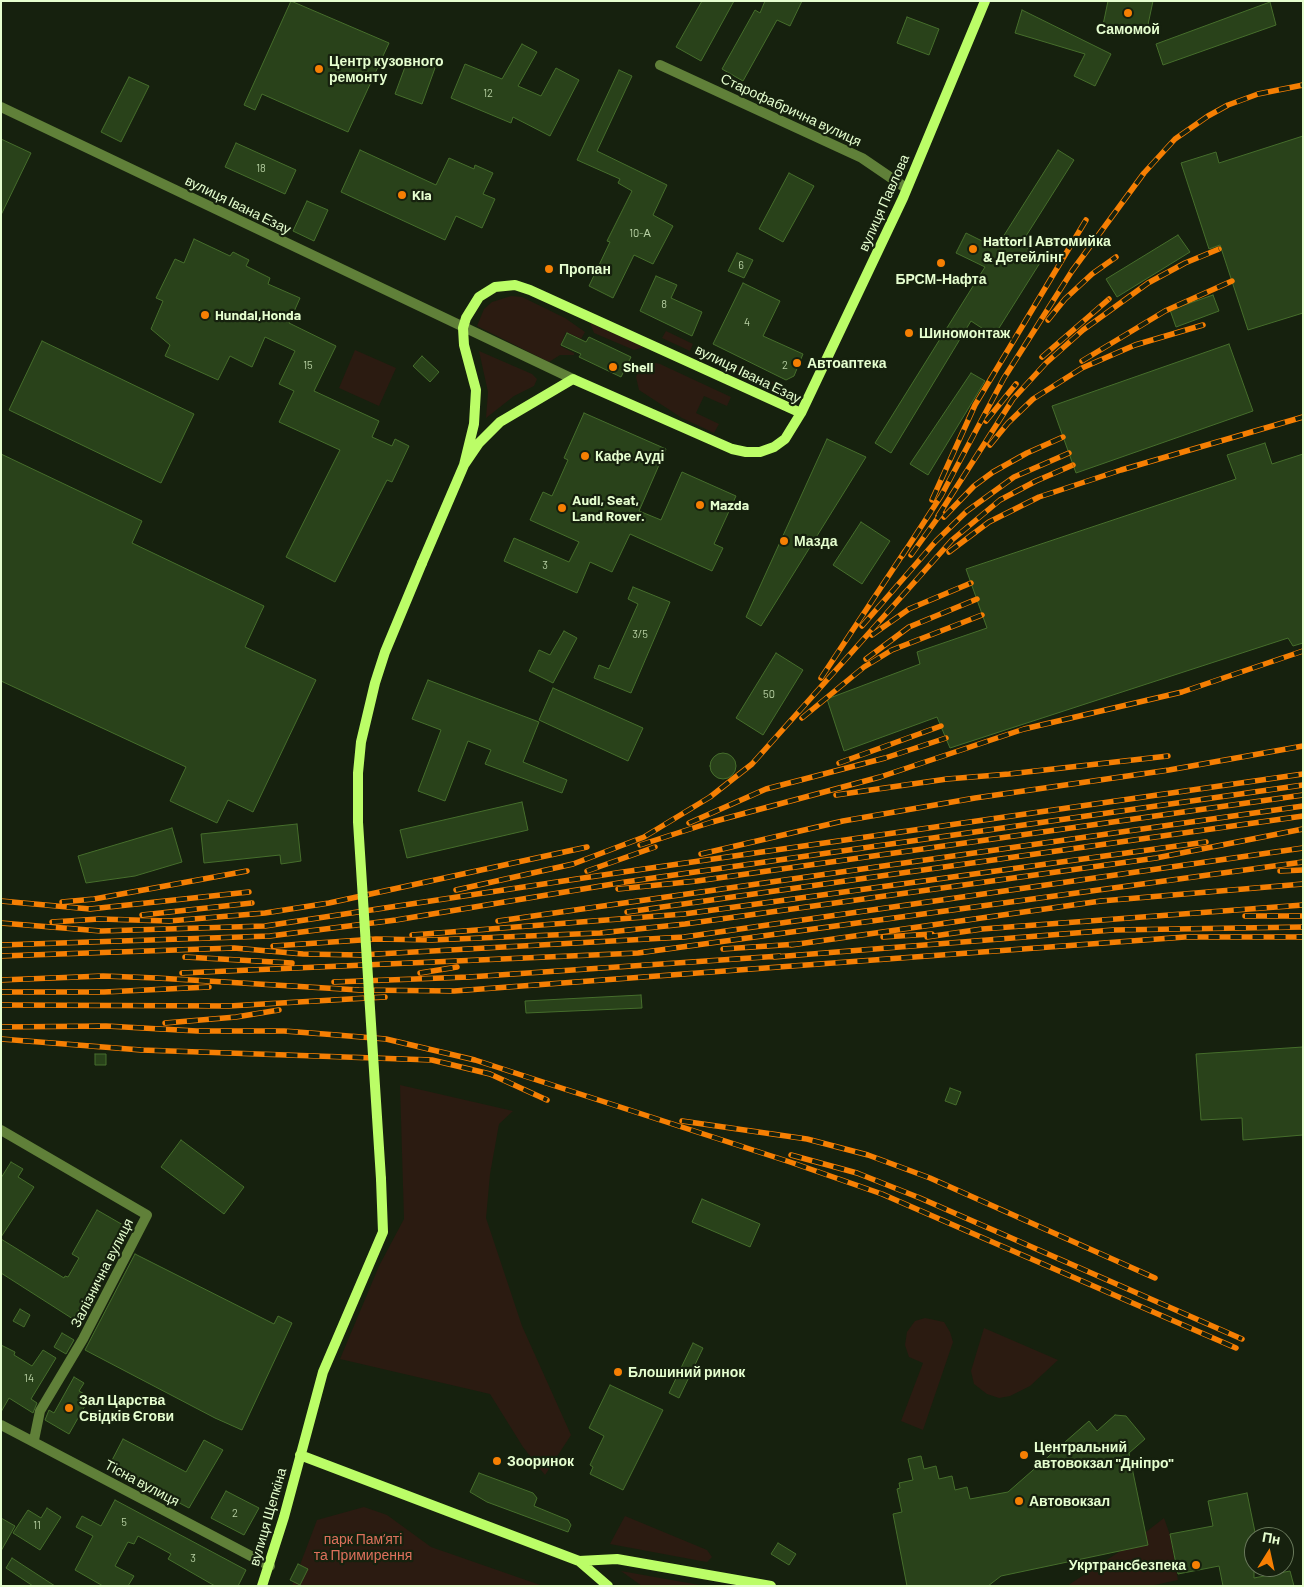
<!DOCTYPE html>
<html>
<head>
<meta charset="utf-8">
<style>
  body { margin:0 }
  #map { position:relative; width:1304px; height:1587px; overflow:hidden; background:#16210e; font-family:Barlow,sans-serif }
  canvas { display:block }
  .frame { position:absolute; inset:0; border:2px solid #e5fecf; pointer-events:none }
  .north { position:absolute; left:1244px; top:1527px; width:50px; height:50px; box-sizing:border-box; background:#16210e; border:1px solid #69795b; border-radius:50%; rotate:10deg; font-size:14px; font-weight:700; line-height:20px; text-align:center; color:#e5fecf }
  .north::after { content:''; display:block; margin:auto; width:18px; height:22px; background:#f67f03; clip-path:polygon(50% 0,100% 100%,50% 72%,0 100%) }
</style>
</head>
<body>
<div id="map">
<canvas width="1304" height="1587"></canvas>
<div class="frame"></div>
<div class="north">Пн</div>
</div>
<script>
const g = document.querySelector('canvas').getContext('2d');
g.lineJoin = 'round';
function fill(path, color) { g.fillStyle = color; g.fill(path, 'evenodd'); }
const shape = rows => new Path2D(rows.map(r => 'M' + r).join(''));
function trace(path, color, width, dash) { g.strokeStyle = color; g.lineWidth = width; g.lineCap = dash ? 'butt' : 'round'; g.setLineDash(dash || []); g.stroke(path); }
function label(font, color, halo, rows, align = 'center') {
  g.font = font + ' Barlow,sans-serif'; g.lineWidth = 4.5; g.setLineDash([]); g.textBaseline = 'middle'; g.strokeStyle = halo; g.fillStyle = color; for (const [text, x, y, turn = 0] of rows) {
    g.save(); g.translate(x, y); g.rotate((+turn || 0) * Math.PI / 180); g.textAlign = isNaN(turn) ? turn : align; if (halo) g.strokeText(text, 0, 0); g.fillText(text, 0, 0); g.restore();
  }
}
fill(shape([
  [511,296,522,297,565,318,585,332,581,339,566,332,560,346,574,353,574,355,560,355,549,362,477,326,484,309,492,302],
  [590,323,644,347,634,350,594,333],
  [666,331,693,344,690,351,662,338],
  [701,347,779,385,759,383,698,354],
  [355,350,396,368,379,406,339,388],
  [479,351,532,374,537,379,534,386,514,396,486,418,488,392],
  [651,362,660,364,731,397,727,406,704,396,696,413,719,424,714,433,682,418,639,390,636,377,639,370],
  [400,1085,513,1111,499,1124,490,1174,486,1218,522,1326,571,1435,545,1475,523,1447,490,1394,340,1359,379,1266,404,1219],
  [925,1318,944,1322,950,1332,953,1342,923,1430,901,1421,923,1363,909,1357,905,1345,907,1332,915,1321],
  [984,1328,1058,1360,1030,1386,1010,1396,999,1398,987,1394,974,1384,971,1371],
  [364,1507,387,1515,431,1547,543,1586,292,1586,317,1520],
  [625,1516,707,1550,712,1557,707,1562,701,1561,610,1544],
  [1164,1518,1170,1535,1178,1580,1150,1586,1067,1586,1128,1546],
  [621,1571,705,1586,642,1586]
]), '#2b1b11');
const building = shape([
  [291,1,389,43,348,132,262,94,255,110,244,105,291,1],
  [702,1,734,1,701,61,676,47,702,1],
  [765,1,802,1,790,26,777,20,743,81,722,69,755,10,760,13,765,1],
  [1108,1,1153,1,1146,34,1103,25,1108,1],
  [1270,2,1276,25,1163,65,1156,44,1270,2],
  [1022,10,1111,54,1095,86,1074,76,1085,54,1015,33,1022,10],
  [907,17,939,29,929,55,897,43,907,17],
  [522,44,537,52,518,86,541,96,556,68,579,80,550,136,513,117,511,123,451,98,465,64,502,79,522,44],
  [408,59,435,68,422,104,395,94,408,59],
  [619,70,632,76,597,151,667,185,653,215,673,226,653,264,634,255,613,298,589,286,610,242,607,241,632,191,618,183,620,179,577,160,619,70],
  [129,77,149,86,121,142,101,132,129,77],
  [1303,136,1303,313,1248,330,1220,245,1209,249,1181,163,1216,152,1219,163,1303,136],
  [1,139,31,153,1,215,1,139],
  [236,143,296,170,285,194,225,167,236,143],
  [360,150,436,185,449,158,474,169,475,165,493,173,483,194,495,199,482,228,456,216,445,240,341,192,360,150],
  [1058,150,1074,160,1021,244,1043,258,994,336,971,321,891,453,875,443,985,267,956,253,966,233,996,248,1058,150],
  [789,173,814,186,783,242,759,229,789,173],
  [307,201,328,210,314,241,293,231,307,201],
  [1178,235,1190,252,1117,297,1106,279,1178,235],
  [194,239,230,256,233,252,249,260,246,266,270,278,268,284,300,298,289,323,336,346,314,391,379,421,372,437,392,446,395,439,409,446,392,482,387,480,335,582,286,557,340,450,279,422,294,391,279,384,295,351,265,337,252,367,230,356,218,380,165,356,170,345,151,329,163,301,156,298,175,259,184,263,194,239],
  [737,253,753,260,744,278,728,271,737,253],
  [656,276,677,285,671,298,702,312,692,336,640,311,656,276],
  [743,283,780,301,763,336,803,354,794,376,786,380,713,344,743,283],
  [1213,295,1219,311,1176,327,1170,310,1213,295],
  [567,333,586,342,589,337,631,357,621,377,579,357,581,354,561,345,567,333],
  [42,341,194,414,161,483,9,410,42,341],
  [1229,344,1253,411,1076,473,1052,406,1229,344],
  [422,356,439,372,430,382,413,366,422,356],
  [971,373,985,381,928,475,910,464,971,373],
  [584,413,666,449,639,511,661,520,682,472,736,496,714,544,723,548,712,571,630,534,612,572,590,562,577,593,504,561,514,538,569,562,579,542,530,520,543,492,552,496,568,460,564,458,584,413],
  [827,439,866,457,761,626,746,617,827,439],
  [1265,443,1272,464,1303,454,1303,643,1293,646,1288,638,950,748,937,717,844,751,827,699,920,664,917,652,987,628,966,569,1236,479,1227,455,1265,443],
  [1,454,142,521,132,543,264,606,245,647,316,680,253,812,228,800,217,823,170,801,186,767,1,681,1,454],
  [861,522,890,541,862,584,833,565,861,522],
  [633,587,670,602,631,693,594,678,599,665,609,669,638,604,628,599,633,587],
  [564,631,577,638,553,683,529,671,539,650,550,655,564,631],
  [776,653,803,670,763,735,736,718,776,653],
  [428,680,539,722,523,762,567,780,562,793,485,764,491,750,468,741,445,801,418,791,441,730,412,719,428,680],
  [553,688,643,728,628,761,539,720,553,688],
  '710 766a13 13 0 1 1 26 0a13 13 0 1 1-26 0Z',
  [522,802,528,830,407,858,400,830,522,802],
  [297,824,301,861,281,864,280,855,204,863,201,834,297,824],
  [172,828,182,862,135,876,86,883,78,856,172,828],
  [641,995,642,1008,526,1013,525,1001,641,995],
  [1303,1047,1303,1135,1243,1140,1242,1118,1201,1120,1196,1054,1303,1047],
  [95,1054,106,1054,106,1065,95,1065,95,1054],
  [950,1088,961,1092,956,1105,945,1101,950,1088],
  [181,1140,244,1187,224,1214,161,1167,181,1140],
  [11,1162,23,1169,18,1177,34,1187,1,1237,1,1178,11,1162],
  [702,1199,760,1224,750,1247,692,1222,702,1199],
  [97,1210,130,1229,73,1319,1,1273,1,1239,64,1278,65,1276,68,1277,79,1258,72,1254,97,1210],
  [135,1254,274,1324,278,1316,292,1323,242,1430,215,1418,85,1350,135,1254],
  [20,1309,30,1315,24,1327,13,1321,20,1309],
  [62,1333,74,1340,66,1354,54,1347,62,1333],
  [693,1343,703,1348,679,1398,669,1393,693,1343],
  [1,1345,15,1352,14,1355,32,1366,43,1350,56,1358,31,1399,37,1403,33,1413,9,1398,1,1412,1,1345],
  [74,1377,84,1383,79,1391,90,1397,69,1434,45,1420,49,1410,54,1413,74,1377],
  [610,1385,663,1410,623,1490,590,1474,593,1467,590,1465,604,1436,589,1428,610,1385],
  [1115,1415,1126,1416,1145,1439,1129,1453,1148,1545,1001,1576,988,1586,907,1586,893,1514,902,1512,897,1489,900,1488,899,1483,913,1480,908,1459,921,1456,924,1469,936,1466,939,1479,952,1476,955,1490,967,1487,970,1499,1008,1492,1089,1421,1097,1431,1115,1415],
  [123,1439,186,1472,204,1440,223,1450,189,1508,109,1466,123,1439],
  [479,1473,533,1493,537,1498,534,1506,568,1520,571,1525,568,1532,487,1502,470,1492,479,1473],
  [226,1491,259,1508,244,1535,211,1518,226,1491],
  [1247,1493,1256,1537,1254,1537,1254,1578,1290,1571,1294,1586,1223,1586,1219,1566,1178,1574,1170,1534,1213,1526,1208,1501,1247,1493],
  [115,1500,246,1570,238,1586,215,1586,168,1559,171,1554,138,1536,134,1544,128,1542,115,1566,134,1576,128,1586,103,1586,75,1570,93,1536,76,1527,82,1516,101,1526,115,1500],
  [47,1508,61,1517,40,1550,13,1533,28,1510,41,1518,47,1508],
  [1,1518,15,1526,1,1551,1,1518],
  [778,1543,796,1554,789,1565,771,1554,778,1543],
  [12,1558,55,1586,33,1586,6,1568,12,1558],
  [298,1564,308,1569,300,1585,290,1580,298,1564]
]);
fill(building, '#29421a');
trace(building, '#466e2c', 1);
trace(shape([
  [660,65,862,158,906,188],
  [1,107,573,379],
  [1,1130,147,1215,83,1339,40,1411,34,1440],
  [1,1425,270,1566]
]), '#608039', 10);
trace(shape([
  [464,465,479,443,500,422,573,379,732,449,746,452,760,452,774,447,785,439,801,413,903,198,985,1],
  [422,563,464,465,474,424,476,390,464,345,463,328,466,318,479,297,495,287,515,285,530,290,801,413],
  [300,1455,579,1561,608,1586],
  [579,1561,617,1559,771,1586],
  [262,1586,284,1517,323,1372,383,1232,381,1179]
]), '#bbfd67', 10);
const rail = shape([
  [1048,320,1065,299,1092,274,1116,257],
  [1042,357,1109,299],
  [1082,361,1165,311,1232,281],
  [986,421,1016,384],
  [990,445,1008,423,1033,399,1082,368,1135,345,1203,325],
  [932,500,975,405,1086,220],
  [938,516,1013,399,1046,363,1083,330,1148,283,1185,263,1219,249],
  [944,517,974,486,993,472,1027,453,1063,437],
  [949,552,989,522,1039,497,1121,470,1303,417],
  [911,555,942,512],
  [902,556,941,496,1004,378,1072,271,1144,173,1175,139,1208,116,1228,105,1258,94,1303,85],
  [862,626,936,541,967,511,1014,477,1069,453],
  [872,635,909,609,971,583],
  [866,659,909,627,977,599],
  [821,678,905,551],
  [802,718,864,667,892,650,982,615],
  [839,763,941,726],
  [836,795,947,779,1009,774,1168,756],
  [689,823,766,789,885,758,946,738],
  [640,845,712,822,880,777,1024,729,1182,692,1303,651],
  [701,854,843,821,975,798,1169,770,1303,746],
  [587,871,655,847],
  [1280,871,1303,870],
  [618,889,697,881,1303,795],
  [456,890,573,864,644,837,710,797,752,764,952,540,1000,500,1036,481,1073,465],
  [1,901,90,909,249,892],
  [62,902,94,899,247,871],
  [627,912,1303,816],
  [142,915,252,903],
  [1245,916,1303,916],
  [498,921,1303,806],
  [52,922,99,919,169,921,265,913,329,903,587,847],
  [1,923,101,931,265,926,623,872,1303,774],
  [412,935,684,914,1206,842],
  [883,937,932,934],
  [927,937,982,929,1303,905],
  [1,945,270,936,396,920,625,882,1303,785],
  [791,945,1101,901,1303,884],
  [273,946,376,939,432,940,600,933,685,924,1156,858,1303,829],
  [723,949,798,944],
  [1,956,234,948,303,954,360,955,684,937,1303,848],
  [185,957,292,963],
  [774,957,1113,930,1303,927],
  [182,973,638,953,1303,862],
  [420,973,457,967],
  [1,980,103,976,157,978,359,990,454,991,1185,937,1303,937],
  [334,982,469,977,780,956],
  [1,992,104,992,209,987],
  [1,1005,229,1006,385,997],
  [165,1023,236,1017,279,1010],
  [1,1027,106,1026,197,1031,284,1031,324,1034,386,1039,475,1060,790,1162,882,1194,1236,1348],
  [1,1039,141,1050,432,1060,490,1074,547,1100],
  [682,1121,807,1139,868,1155,930,1178,1155,1278],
  [791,1155,857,1173,920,1198,1242,1339]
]);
trace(rail, '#f67f03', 5.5);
trace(rail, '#16210e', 4, [11]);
trace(shape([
  [381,1179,358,822,358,773,361,742,375,683,385,652,422,563]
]), '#bbfd67', 10);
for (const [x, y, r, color] of [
  [1128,13,5,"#f67f03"],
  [319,69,5,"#f67f03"],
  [402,195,5,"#f67f03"],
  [973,249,5,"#f67f03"],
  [941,263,5,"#f67f03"],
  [549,269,5,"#f67f03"],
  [205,315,5,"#f67f03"],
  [909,333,5,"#f67f03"],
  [797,363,5,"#f67f03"],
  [613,367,5,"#f67f03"],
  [585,456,5,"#f67f03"],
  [700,505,5,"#f67f03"],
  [562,508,5,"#f67f03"],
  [784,541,5,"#f67f03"],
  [618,1372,5,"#f67f03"],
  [69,1408,5,"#f67f03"],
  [1024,1455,5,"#f67f03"],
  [497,1461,5,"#f67f03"],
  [1019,1501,5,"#f67f03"],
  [1196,1565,5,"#f67f03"]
]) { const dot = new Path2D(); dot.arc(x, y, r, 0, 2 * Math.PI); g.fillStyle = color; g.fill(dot); trace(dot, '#16210e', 2); }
label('11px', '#b6cfa2', null, [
  ["12",488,93],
  ["18",261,168],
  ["10-А",640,233],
  ["6",741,265],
  ["8",664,304],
  ["4",747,322],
  ["15",308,365],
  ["2",785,365],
  ["3",545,565],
  ["3/5",640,634],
  ["50",769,694],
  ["14",29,1378],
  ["2",235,1513],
  ["5",124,1522],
  ["11",37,1525],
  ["3",193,1558]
]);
label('bold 14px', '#e5fecf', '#16210e', [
  ["Самомой",1128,29,"center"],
  ["Центр кузовного",329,61],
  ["ремонту",329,77],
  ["Kia",412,195],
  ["Hattori | Автомийка",983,241],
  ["& Детейлінг",983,257],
  ["Пропан",559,269],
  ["БРСМ-Нафта",941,279,"center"],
  ["Hundai,Honda",215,315],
  ["Шиномонтаж",919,333],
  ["Автоаптека",807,363],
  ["Shell",623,367],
  ["Кафе Ауді",595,456],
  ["Audi, Seat,",572,500],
  ["Land Rover.",572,516],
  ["Mazda",710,505],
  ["Мазда",794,541],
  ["Блошиний ринок",628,1372],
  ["Зал Царства",79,1400],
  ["Свідків Єгови",79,1416],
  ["Центральний",1034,1447],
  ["автовокзал \"Дніпро\"",1034,1463],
  ["Зооринок",507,1461],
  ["Автовокзал",1029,1501],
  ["Укртрансбезпека",1186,1565,"right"]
], 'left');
label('14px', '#e5fecf', '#16210e', [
  ["Старофабрична вулиця",791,110,25],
  ["вулиця Павлова",884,203,-66],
  ["вулиця Івана Езау",238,205,26],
  ["вулиця Івана Езау",748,374,26],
  ["Залізнична вулиця",102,1273,-63],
  ["Тісна вулиця",142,1483,28],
  ["вулиця Щепкіна",268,1517,-74]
]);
label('14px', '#dd715c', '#16210e', [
  ["парк Памʼяті",363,1539],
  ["та Примирення",363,1555]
]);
</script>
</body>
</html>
